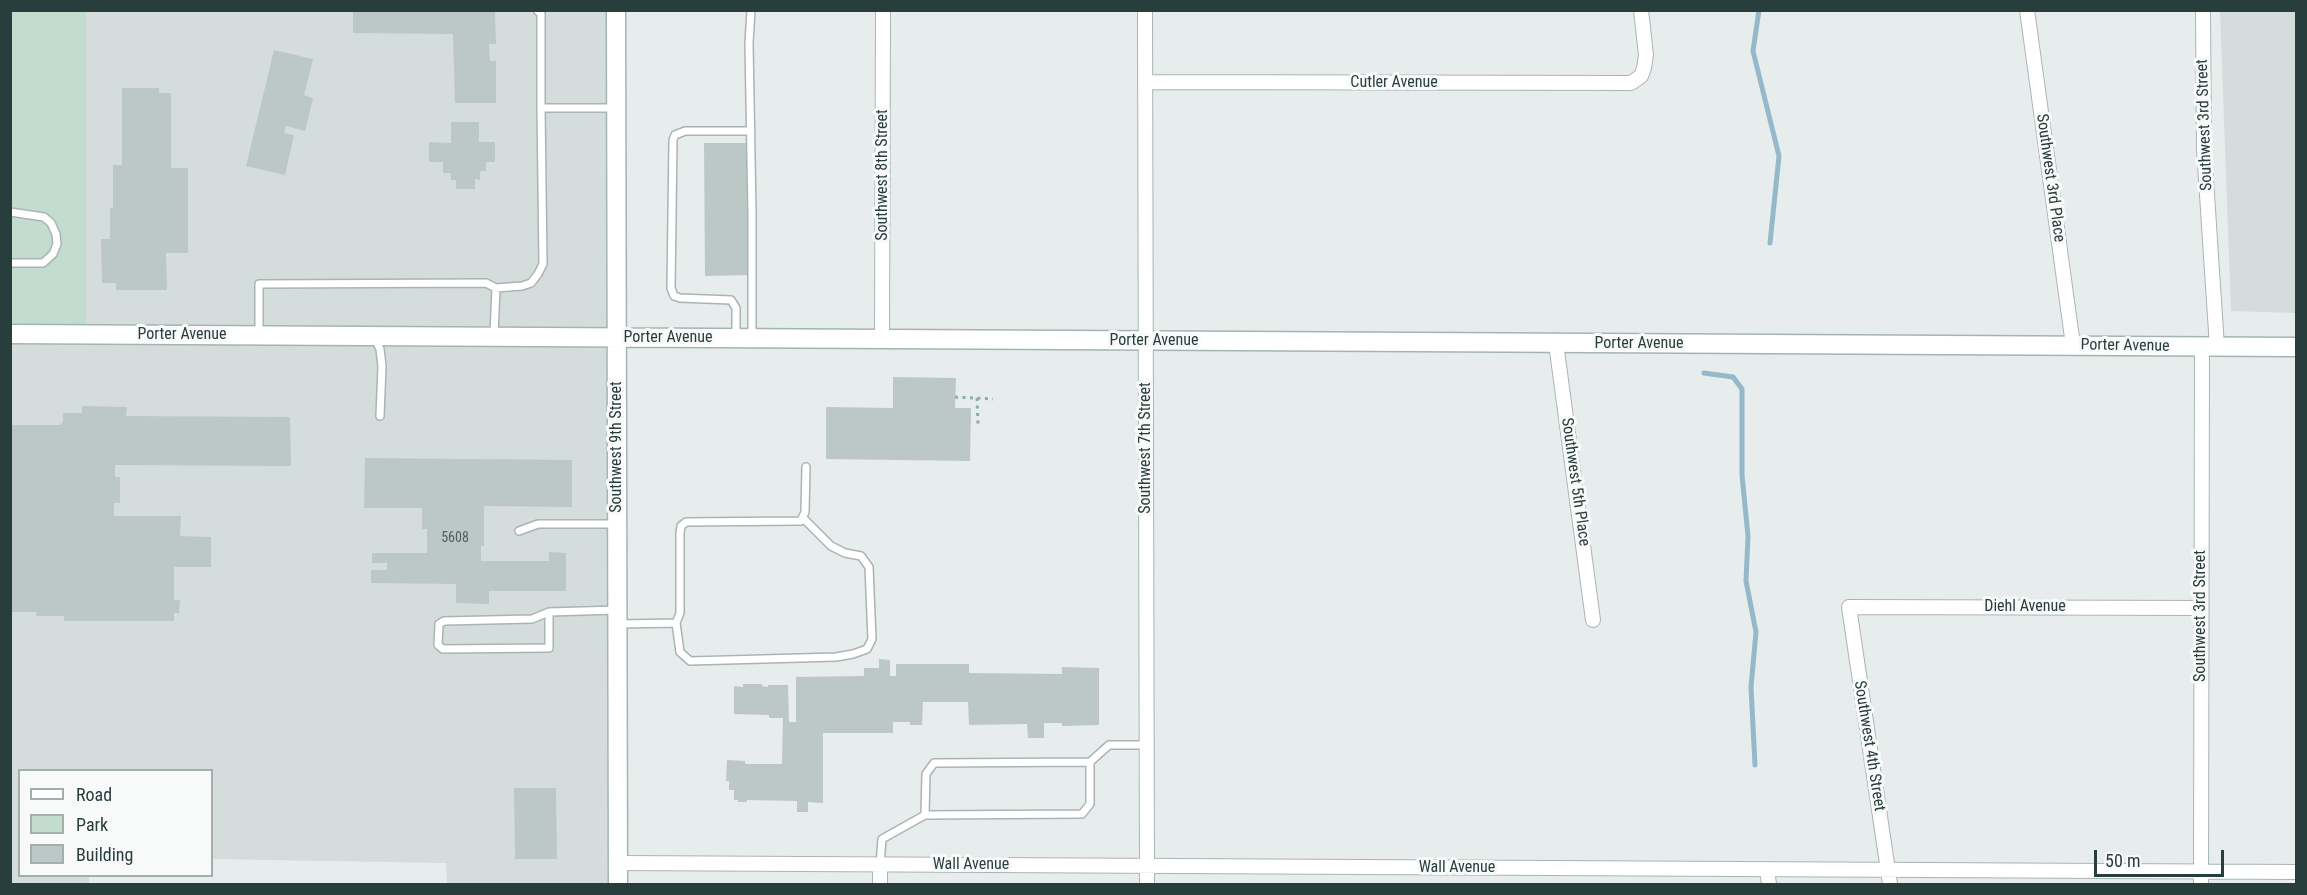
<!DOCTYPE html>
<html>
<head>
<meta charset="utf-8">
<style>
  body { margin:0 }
  #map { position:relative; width:2307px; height:895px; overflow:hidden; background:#e6edec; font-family:"Roboto Condensed",sans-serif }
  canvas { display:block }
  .frame { position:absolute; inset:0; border:12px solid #273e3c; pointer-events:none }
  .legend { position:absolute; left:18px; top:769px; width:195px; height:108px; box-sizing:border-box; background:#f7faf9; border:2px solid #a4afad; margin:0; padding:8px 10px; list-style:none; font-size:18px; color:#273e3c }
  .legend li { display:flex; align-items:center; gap:12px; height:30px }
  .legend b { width:30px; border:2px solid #a4afad }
  .scale { position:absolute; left:2094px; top:850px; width:130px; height:27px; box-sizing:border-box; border:3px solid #273e3c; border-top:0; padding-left:8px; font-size:18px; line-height:21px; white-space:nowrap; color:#273e3c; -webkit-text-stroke:4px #f7faf9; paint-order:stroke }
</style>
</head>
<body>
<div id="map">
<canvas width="2307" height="895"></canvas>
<div class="frame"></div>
<ul class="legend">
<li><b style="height:8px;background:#fff"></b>Road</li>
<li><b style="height:16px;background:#c2dcce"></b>Park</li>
<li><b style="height:16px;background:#bcc8c5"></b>Building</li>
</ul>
<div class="scale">50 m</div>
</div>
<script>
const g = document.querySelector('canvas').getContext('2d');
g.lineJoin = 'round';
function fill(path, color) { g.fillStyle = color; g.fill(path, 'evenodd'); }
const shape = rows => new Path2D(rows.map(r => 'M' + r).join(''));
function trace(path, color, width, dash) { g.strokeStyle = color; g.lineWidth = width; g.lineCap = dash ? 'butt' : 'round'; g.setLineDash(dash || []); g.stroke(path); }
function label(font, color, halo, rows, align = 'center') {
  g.font = font + ' "Roboto Condensed",sans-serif'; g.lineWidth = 6; g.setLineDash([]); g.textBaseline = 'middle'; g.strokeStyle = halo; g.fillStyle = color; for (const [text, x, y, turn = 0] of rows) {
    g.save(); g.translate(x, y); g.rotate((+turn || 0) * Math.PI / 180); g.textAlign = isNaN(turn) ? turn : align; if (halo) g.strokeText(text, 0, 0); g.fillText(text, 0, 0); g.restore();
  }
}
fill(shape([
  [86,11,616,11,618,884,447,884,446,863,212,859,212,770,20,770,20,876,89,876,89,884,11,884,11,334,86,335],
  [2220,11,2296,11,2296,313,2231,311]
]), '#d4dddb');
fill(shape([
  [11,11,86,11,86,335,11,334]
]), '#c2dcce');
trace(shape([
  [1759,10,1753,51,1779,156,1770,243],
  [1704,373,1733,377,1742,389,1742,475,1748,536,1746,581,1756,632,1751,687,1755,765]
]), '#95b8cb', 5);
fill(shape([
  [353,10,495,10,496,44,489,44,490,61,496,61,496,103,455,103,453,34,353,33],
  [274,50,313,59,304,95,313,98,305,131,286,126,284,133,294,135,285,175,246,166],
  [122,88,159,88,159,93,171,93,171,168,188,168,188,253,166,253,167,290,116,290,116,283,102,283,101,239,110,239,110,208,113,208,113,165,122,165],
  [451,122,479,122,479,142,495,142,495,162,486,162,486,171,480,171,480,180,475,179,475,189,456,189,456,180,451,180,451,173,443,173,443,162,429,162,429,142,451,143],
  [704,143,750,143,751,275,705,276],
  [893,377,956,378,955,408,971,408,970,461,826,459,826,407,893,408],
  [82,406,127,407,126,416,290,417,291,466,115,465,115,477,120,477,120,503,114,503,114,516,181,516,180,536,211,537,211,567,174,567,174,600,180,600,179,613,174,613,174,621,64,621,64,616,36,616,37,612,10,612,10,425,60,425,63,422,63,413,82,413],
  [365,458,572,460,572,507,484,506,484,546,481,546,481,561,549,561,549,552,566,553,566,591,489,591,489,604,456,603,456,584,371,583,371,570,387,570,387,563,372,563,372,553,427,553,427,529,422,529,422,508,364,508],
  [879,659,890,660,890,676,896,676,896,664,969,664,969,673,1062,674,1062,667,1099,668,1099,725,1062,726,1062,723,1044,723,1044,738,1028,738,1027,724,969,725,968,702,923,702,922,725,910,725,910,722,893,722,893,733,823,733,823,803,808,802,808,812,797,812,797,801,747,800,747,802,738,802,738,800,734,800,734,790,729,790,729,781,726,781,727,760,745,761,745,764,782,764,783,718,769,718,769,715,734,714,734,686,743,687,743,684,762,684,762,686,768,687,768,685,788,685,789,722,796,722,796,677,864,676,864,668,879,668],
  [514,788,556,788,557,859,515,859]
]), '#bcc8c5');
const lane = shape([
  [537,10,541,14,541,108],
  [751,10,749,43,752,214,752,336],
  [10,212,44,217,51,223,56,234,57,244,53,254,43,263,10,263],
  [496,288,522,286,531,283,538,274,543,264,541,108,616,108],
  [259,333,259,284,486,283,496,288,494,335],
  [736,336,736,308,731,300,680,298,674,296,671,288,673,140,675,135,685,131,751,131],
  [375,339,380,349,382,366,380,416],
  [519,531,538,524,617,524],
  [549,612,549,648,443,649,438,645,439,624,444,621,532,619,549,612,617,610],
  [676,623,680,652,690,661,836,657,853,654,867,649,872,639,869,567,861,556,845,553,831,546,804,519],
  [620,624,676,623,680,613,680,533,681,526,686,522,801,521,805,512,806,467],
  [925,815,1082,814,1090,804,1090,762],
  [880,865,882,839,925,815,926,774,934,763,1090,762,1109,745,1147,745]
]);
const street = shape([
  [1145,10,1147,884],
  [2027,10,2073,345],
  [2203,10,2204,149,2217,347],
  [1145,82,1631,83,1641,76,1644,68,1646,55,1641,10],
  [882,339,883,10],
  [1556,343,1593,620],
  [617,863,2296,872],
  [880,865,880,884],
  [1767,870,1769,884],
  [1890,884,1849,607,2201,608],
  [2201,884,2202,347]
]);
const secondary = shape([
  [616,10,618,884],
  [10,334,2296,347]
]);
trace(lane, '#a9b5b4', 10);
trace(street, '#a9b5b4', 16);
trace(secondary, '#a3b5b2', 21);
trace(shape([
  [955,397,993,399],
  [977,398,978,424]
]), '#8aada9', 3, [3, 4.5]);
trace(lane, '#fff', 7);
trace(street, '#fff', 14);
trace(secondary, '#fff', 18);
label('14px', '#4c605e', null, [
  ["5608",455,538]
]);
label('16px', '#273e3c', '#f7faf9', [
  ["Cutler Avenue",1394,83],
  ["Southwest 3rd Street",2205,125,-92],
  ["Southwest 8th Street",883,175,-90],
  ["Southwest 3rd Place",2050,178,82],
  ["Porter Avenue",182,335],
  ["Porter Avenue",668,338],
  ["Porter Avenue",1154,341],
  ["Porter Avenue",1639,344],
  ["Porter Avenue",2125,346,1],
  ["Southwest 9th Street",617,447,-90],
  ["Southwest 7th Street",1146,448,-90],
  ["Southwest 5th Place",1575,482,82],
  ["Diehl Avenue",2025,607],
  ["Southwest 3rd Street",2201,616,-90],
  ["Southwest 4th Street",1869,746,81],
  ["Wall Avenue",971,865],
  ["Wall Avenue",1457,868]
]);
</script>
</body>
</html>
